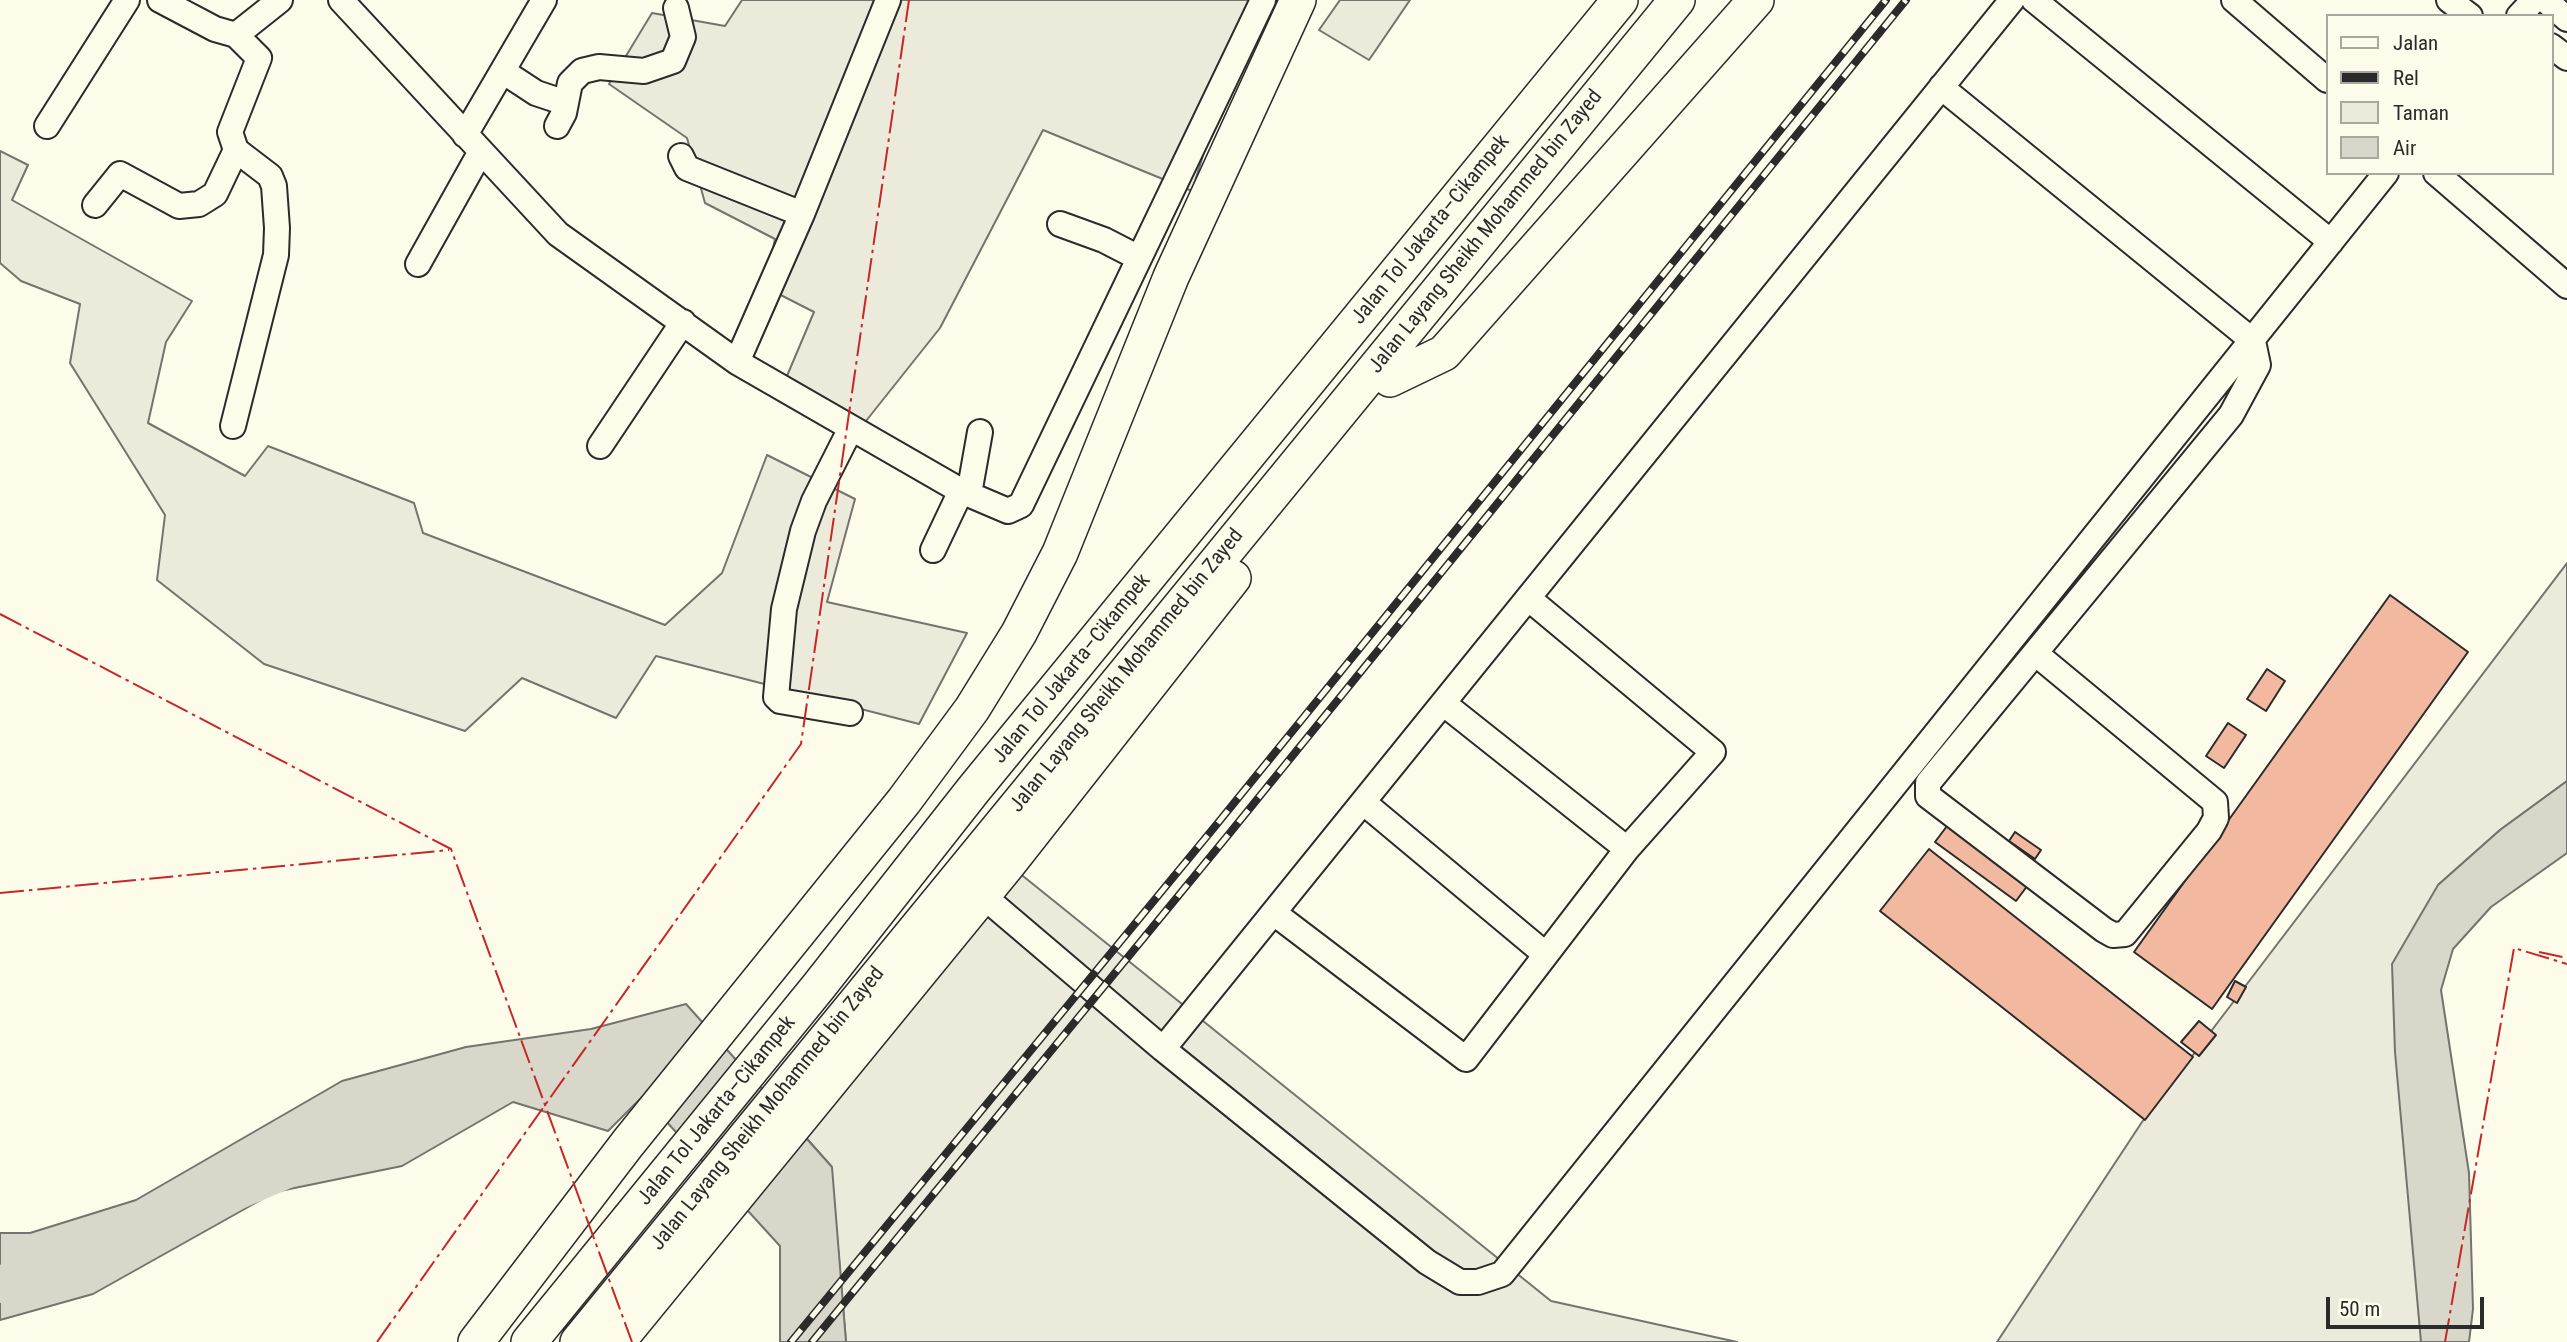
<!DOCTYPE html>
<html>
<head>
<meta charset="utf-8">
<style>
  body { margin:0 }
  #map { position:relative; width:2567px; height:1342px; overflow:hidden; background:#fdfbea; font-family:"Roboto Condensed",sans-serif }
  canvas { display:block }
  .legend { position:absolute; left:2326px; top:14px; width:228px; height:161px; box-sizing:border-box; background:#fdfbea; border:2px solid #a9a89e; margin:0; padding:9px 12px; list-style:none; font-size:21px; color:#2b2b2b }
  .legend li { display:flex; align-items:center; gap:14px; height:35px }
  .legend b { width:35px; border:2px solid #a9a89e }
  .scale { position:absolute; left:2326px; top:1297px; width:158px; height:32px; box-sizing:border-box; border:4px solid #2b2b2b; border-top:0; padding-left:9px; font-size:21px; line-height:24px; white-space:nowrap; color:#2b2b2b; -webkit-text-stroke:5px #fdfbea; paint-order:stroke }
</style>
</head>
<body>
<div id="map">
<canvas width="2567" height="1342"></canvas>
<ul class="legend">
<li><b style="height:9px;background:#fdfbea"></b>Jalan</li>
<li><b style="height:9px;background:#2b2b2b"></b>Rel</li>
<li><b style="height:19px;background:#ecebdb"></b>Taman</li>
<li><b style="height:19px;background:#d8d7c9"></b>Air</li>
</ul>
<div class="scale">50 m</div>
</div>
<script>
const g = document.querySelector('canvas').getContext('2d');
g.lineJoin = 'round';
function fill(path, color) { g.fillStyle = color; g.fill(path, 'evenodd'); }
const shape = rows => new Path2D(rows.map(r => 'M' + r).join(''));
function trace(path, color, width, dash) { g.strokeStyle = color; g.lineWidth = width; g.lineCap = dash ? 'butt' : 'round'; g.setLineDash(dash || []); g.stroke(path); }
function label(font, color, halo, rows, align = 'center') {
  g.font = font + ' "Roboto Condensed",sans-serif'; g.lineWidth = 5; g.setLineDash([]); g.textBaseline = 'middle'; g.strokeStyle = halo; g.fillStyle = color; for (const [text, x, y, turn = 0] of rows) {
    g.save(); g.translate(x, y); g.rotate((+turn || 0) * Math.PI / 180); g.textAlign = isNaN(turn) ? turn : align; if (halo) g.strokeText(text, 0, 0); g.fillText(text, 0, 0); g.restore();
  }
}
const green = shape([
  [742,0,1251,0,1192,191,1043,130,940,328,862,426,784,383,814,312,765,287,775,239,705,203,687,138,609,84,652,13,725,26,742,0],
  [0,151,28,165,12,200,192,301,166,342,148,423,245,476,268,446,414,503,423,533,665,625,722,573,767,455,855,499,827,602,967,633,919,724,656,656,616,718,522,678,465,731,264,664,157,580,165,515,70,363,80,304,21,281,0,263,0,151],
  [2567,563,2567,781,2500,830,2438,885,2421,1342,1997,1342,2142,1122,2567,563],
  [1008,864,1551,1301,1737,1342,846,1342,831,1166,794,1124,1008,864]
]);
fill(green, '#ecebdb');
trace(green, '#74746e', 2);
const parking = shape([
  [1340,0,1410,0,1369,60,1319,30,1340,0]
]);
fill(parking, '#eceadb');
trace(parking, '#74746e', 2);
const water = shape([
  [2567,781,2567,853,2491,907,2453,949,2441,990,2469,1173,2473,1309,2469,1342,2421,1342,2395,1052,2392,964,2438,885,2500,830,2567,781],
  [686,1004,832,1167,846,1342,780,1342,780,1246,643,1096,608,1131,513,1102,402,1166,275,1192,93,1294,0,1320,0,1233,30,1233,136,1200,342,1081,466,1047,591,1029,686,1004]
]);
fill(water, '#d8d7c9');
trace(water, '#74746e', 2);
trace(shape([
  [0,1284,31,1279,308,1160]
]), '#d8d7c9', 38);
const building = shape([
  [2390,595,2468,652,2212,1009,2134,952,2390,595],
  [2267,669,2285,681,2266,711,2247,699,2267,669],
  [2228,723,2246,735,2224,768,2206,756,2228,723],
  [1947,826,2028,885,2016,901,1935,842,1947,826],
  [2015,832,2041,850,2035,859,2009,841,2015,832],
  [1929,849,2193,1057,2145,1120,1880,911,1929,849],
  [2235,981,2246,987,2237,1003,2227,997,2235,981],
  [2199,1021,2216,1035,2199,1056,2181,1042,2199,1021]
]);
fill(building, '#f2b8a0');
trace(building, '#2b2b2b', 2);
const minor = shape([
  [160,0,215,29,236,35,280,0],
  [341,0,558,234,737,362,961,491,1008,511,1021,505,1263,0],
  [2034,0,2331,242],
  [2234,0,2327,80],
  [2449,0,2470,16],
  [2545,0,2567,19],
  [2519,16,2534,0],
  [2551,46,2567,58],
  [504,72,536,93,566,103],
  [1941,87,2253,341,2258,365,2231,415,1928,783,1928,796,2104,930,2113,935,2125,934,2209,831,2216,818,2215,802,2035,653],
  [47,126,127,0],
  [557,126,564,113,570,83,582,71,599,67,644,71,673,61,683,37,676,8],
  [465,135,544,0],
  [681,156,687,168,802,214],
  [2436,173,2567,286],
  [95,205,120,174,179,206,199,204,215,194,236,150],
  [1060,224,1104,240,1139,258],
  [418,264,480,153],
  [737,362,802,214,888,0],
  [233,426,276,255,277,228,274,186,270,176,236,150,230,132,259,58,236,35],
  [850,430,814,501,803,531,784,609,776,697,780,701,850,713],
  [600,446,683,322],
  [969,494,980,432],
  [933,550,961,491],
  [1443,703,1627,849],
  [1363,802,1545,954],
  [982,895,1163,1049,1427,1262,1460,1282,1478,1282,1502,1274,2386,173],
  [1274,913,1466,1059,1627,849,1713,752,1528,598],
  [1163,1049,2012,0]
]);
const highway = shape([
  [1390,379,1444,353,1756,0],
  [476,1342,628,1143,904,801,972,709,1019,633,1060,553,1171,277,1298,0],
  [529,1342,819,986,974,789,1620,0],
  [578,1342,1677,0],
  [617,1342,1008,864,1233,578]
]);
trace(minor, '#2b2b2b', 28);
trace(highway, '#2b2b2b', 38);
trace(minor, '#fdfbea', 24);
trace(highway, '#fdfbea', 35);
const rail = shape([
  [791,1342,1217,824,1886,0],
  [812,1342,1229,834,1906,0]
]);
trace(rail, '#2b2b2b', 8);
trace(rail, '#fdfbea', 5, [16]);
trace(shape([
  [0,614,451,849,632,1342],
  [0,893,449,850],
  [2539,952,2567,958],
  [377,1342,801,744,909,0],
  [2445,1342,2514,948,2567,964]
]), '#c62828', 2, [24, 5, 3.5, 5]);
label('21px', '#2b2b2b', '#fdfbea', [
  ["Jalan Tol Jakarta–Cikampek",1431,230,-51],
  ["Jalan Layang Sheikh Mohammed bin Zayed",1486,232,-51],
  ["Jalan Tol Jakarta–Cikampek",1072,669,-51],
  ["Jalan Layang Sheikh Mohammed bin Zayed",1127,671,-51],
  ["Jalan Layang Sheikh Mohammed bin Zayed",768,1109,-51],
  ["Jalan Tol Jakarta–Cikampek",717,1111,-51]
]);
</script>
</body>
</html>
